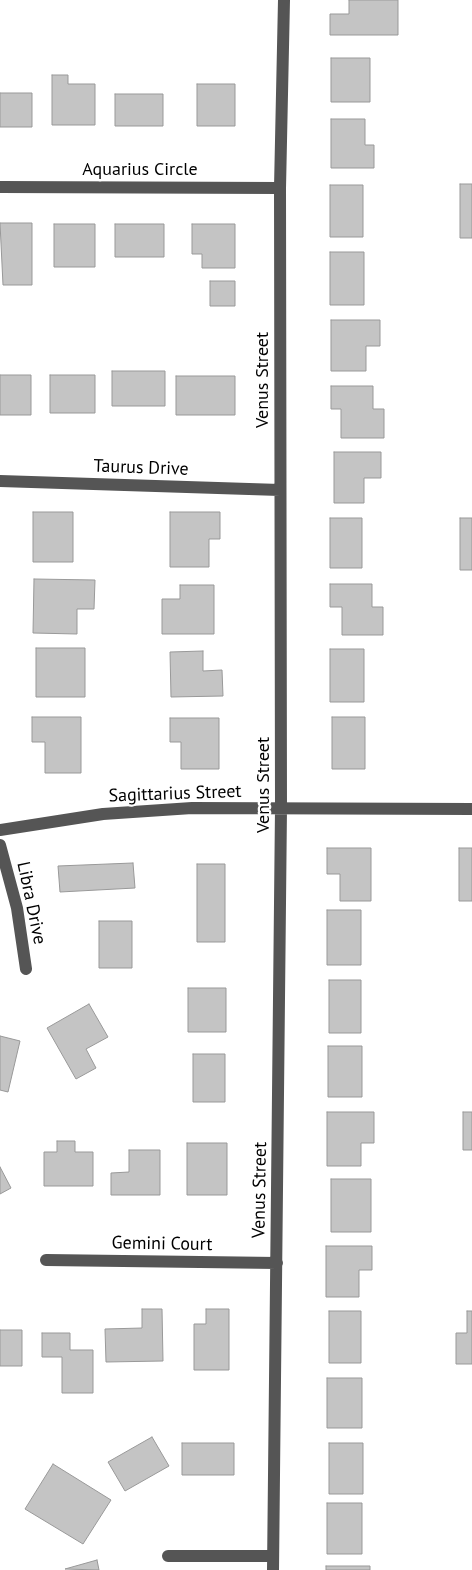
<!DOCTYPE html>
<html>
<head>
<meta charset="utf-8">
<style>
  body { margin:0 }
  canvas { display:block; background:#fff }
</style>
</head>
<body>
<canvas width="472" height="1570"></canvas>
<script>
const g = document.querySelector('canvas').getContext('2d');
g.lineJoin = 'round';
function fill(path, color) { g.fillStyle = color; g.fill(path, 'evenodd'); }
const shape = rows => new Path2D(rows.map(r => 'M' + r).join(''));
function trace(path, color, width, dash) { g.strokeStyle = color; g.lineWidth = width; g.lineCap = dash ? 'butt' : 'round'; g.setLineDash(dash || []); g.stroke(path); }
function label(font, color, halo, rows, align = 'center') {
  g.font = font + ' "PT Sans",sans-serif'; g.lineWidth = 4.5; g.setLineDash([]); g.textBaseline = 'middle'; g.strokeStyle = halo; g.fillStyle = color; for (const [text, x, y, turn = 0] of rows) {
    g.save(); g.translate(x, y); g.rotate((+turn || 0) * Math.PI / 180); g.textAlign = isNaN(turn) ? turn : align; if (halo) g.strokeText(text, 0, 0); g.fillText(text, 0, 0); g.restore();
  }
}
const building = shape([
  [349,0,398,0,398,35,330,35,330,14,349,14,349,0],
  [331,58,370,58,370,102,331,102,331,58],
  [52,75,68,75,68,84,95,84,95,125,52,125,52,75],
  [197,84,235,84,235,126,197,126,197,84],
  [0,93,32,93,32,127,0,127,0,93],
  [115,94,163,94,163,126,115,126,115,94],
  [331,119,365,119,365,145,374,145,374,168,331,168,331,119],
  [460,184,472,184,472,238,460,238,460,184],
  [330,185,363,185,363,237,330,237,330,185],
  [0,223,32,223,32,285,3,285,0,223],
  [54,224,95,224,95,267,54,267,54,224],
  [115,224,164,224,164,257,115,257,115,224],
  [192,224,235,224,235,268,202,268,202,254,192,254,192,224],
  [330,252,364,252,364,305,330,305,330,252],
  [210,281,235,281,235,306,210,306,210,281],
  [331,320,380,320,380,346,366,346,366,371,331,371,331,320],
  [112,371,165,371,165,406,112,406,112,371],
  [0,375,31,375,31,415,0,415,0,375],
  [50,375,95,375,95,413,50,413,50,375],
  [176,376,235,376,235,415,176,415,176,376],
  [331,386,373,386,373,409,384,409,384,438,341,438,341,409,331,409,331,386],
  [334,452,381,452,381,478,364,478,364,503,334,503,334,452],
  [33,512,73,512,73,562,33,562,33,512],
  [170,512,220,512,220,539,209,539,209,567,170,567,170,512],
  [330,518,362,518,362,568,330,568,330,518],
  [460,518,472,518,472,570,460,570,460,518],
  [34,579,95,580,94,609,77,609,77,634,33,633,34,579],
  [330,584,372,584,372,607,383,607,383,635,342,635,342,607,330,607,330,584],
  [180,585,214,585,214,634,162,634,162,599,180,599,180,585],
  [36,648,85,648,85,697,36,697,36,648],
  [330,649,364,649,364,702,330,702,330,649],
  [203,651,203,671,222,670,223,696,171,697,170,652,203,651],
  [32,717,81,717,81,773,45,773,45,742,32,742,32,717],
  [332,717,365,717,365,769,332,769,332,717],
  [170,718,219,718,219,769,181,769,181,742,170,742,170,718],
  [327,848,371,848,371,901,340,901,340,874,327,874,327,848],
  [459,848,472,848,472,901,459,901,459,848],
  [133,863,135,888,60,892,58,866,133,863],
  [197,864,225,864,225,942,197,942,197,864],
  [327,910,361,910,361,965,327,965,327,910],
  [99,921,132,921,132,968,99,968,99,921],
  [329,980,361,980,361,1033,329,1033,329,980],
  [188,988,226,988,226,1032,188,1032,188,988],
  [89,1004,108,1037,86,1049,96,1068,76,1079,47,1028,89,1004],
  [0,1036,20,1041,8,1092,0,1090,0,1036],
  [328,1046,362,1046,362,1097,328,1097,328,1046],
  [193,1054,225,1054,225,1102,193,1102,193,1054],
  [327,1112,374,1112,374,1143,361,1143,361,1166,327,1166,327,1112],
  [463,1112,472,1112,472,1150,463,1150,463,1112],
  [57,1141,75,1141,75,1152,93,1152,93,1186,44,1186,44,1152,57,1152,57,1141],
  [187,1143,227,1143,227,1195,187,1195,187,1143],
  [129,1150,160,1150,160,1195,111,1195,111,1173,129,1172,129,1150],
  [0,1167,11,1188,0,1194,0,1167],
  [331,1179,371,1179,371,1232,331,1232,331,1179],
  [326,1246,372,1246,372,1270,359,1270,359,1297,326,1297,326,1246],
  [142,1309,162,1309,163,1361,106,1362,105,1329,142,1328,142,1309],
  [206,1309,229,1309,229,1370,194,1370,194,1324,206,1324,206,1309],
  [329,1311,361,1311,361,1363,329,1363,329,1311],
  [467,1311,472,1311,472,1364,456,1364,456,1333,467,1333,467,1311],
  [0,1330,22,1330,22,1366,0,1366,0,1330],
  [42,1333,70,1333,70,1350,93,1350,93,1393,62,1393,62,1357,42,1357,42,1333],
  [327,1378,362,1378,362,1428,327,1428,327,1378],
  [152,1437,169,1466,125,1491,108,1462,152,1437],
  [182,1443,234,1443,234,1475,182,1475,182,1443],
  [329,1443,363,1443,363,1494,329,1494,329,1443],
  [53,1464,111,1500,83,1544,25,1509,53,1464],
  [327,1503,362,1503,362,1554,327,1554,327,1503],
  [97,1560,99,1570,65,1569,97,1560],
  [326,1566,370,1566,370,1570,326,1570,326,1566]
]);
fill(building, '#c4c4c4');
trace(building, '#999', 1);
trace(shape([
  [0,187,280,188],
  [0,481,280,490],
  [0,830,103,814,192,808,472,809],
  [0,845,17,908,26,969],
  [46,1260,277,1263],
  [168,1556,273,1556],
  [273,1570,281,808,280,188,284,0]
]), '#555', 12);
label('18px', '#000', '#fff', [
  ["Aquarius Circle",140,170],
  ["Venus Street",263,380,-90],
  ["Taurus Drive",141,468,2],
  ["Venus Street",264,785,-90],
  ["Sagittarius Street",175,794,-2],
  ["Libra Drive",31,903,78],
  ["Venus Street",260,1190,-89],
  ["Gemini Court",162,1244,1]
]);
</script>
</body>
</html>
